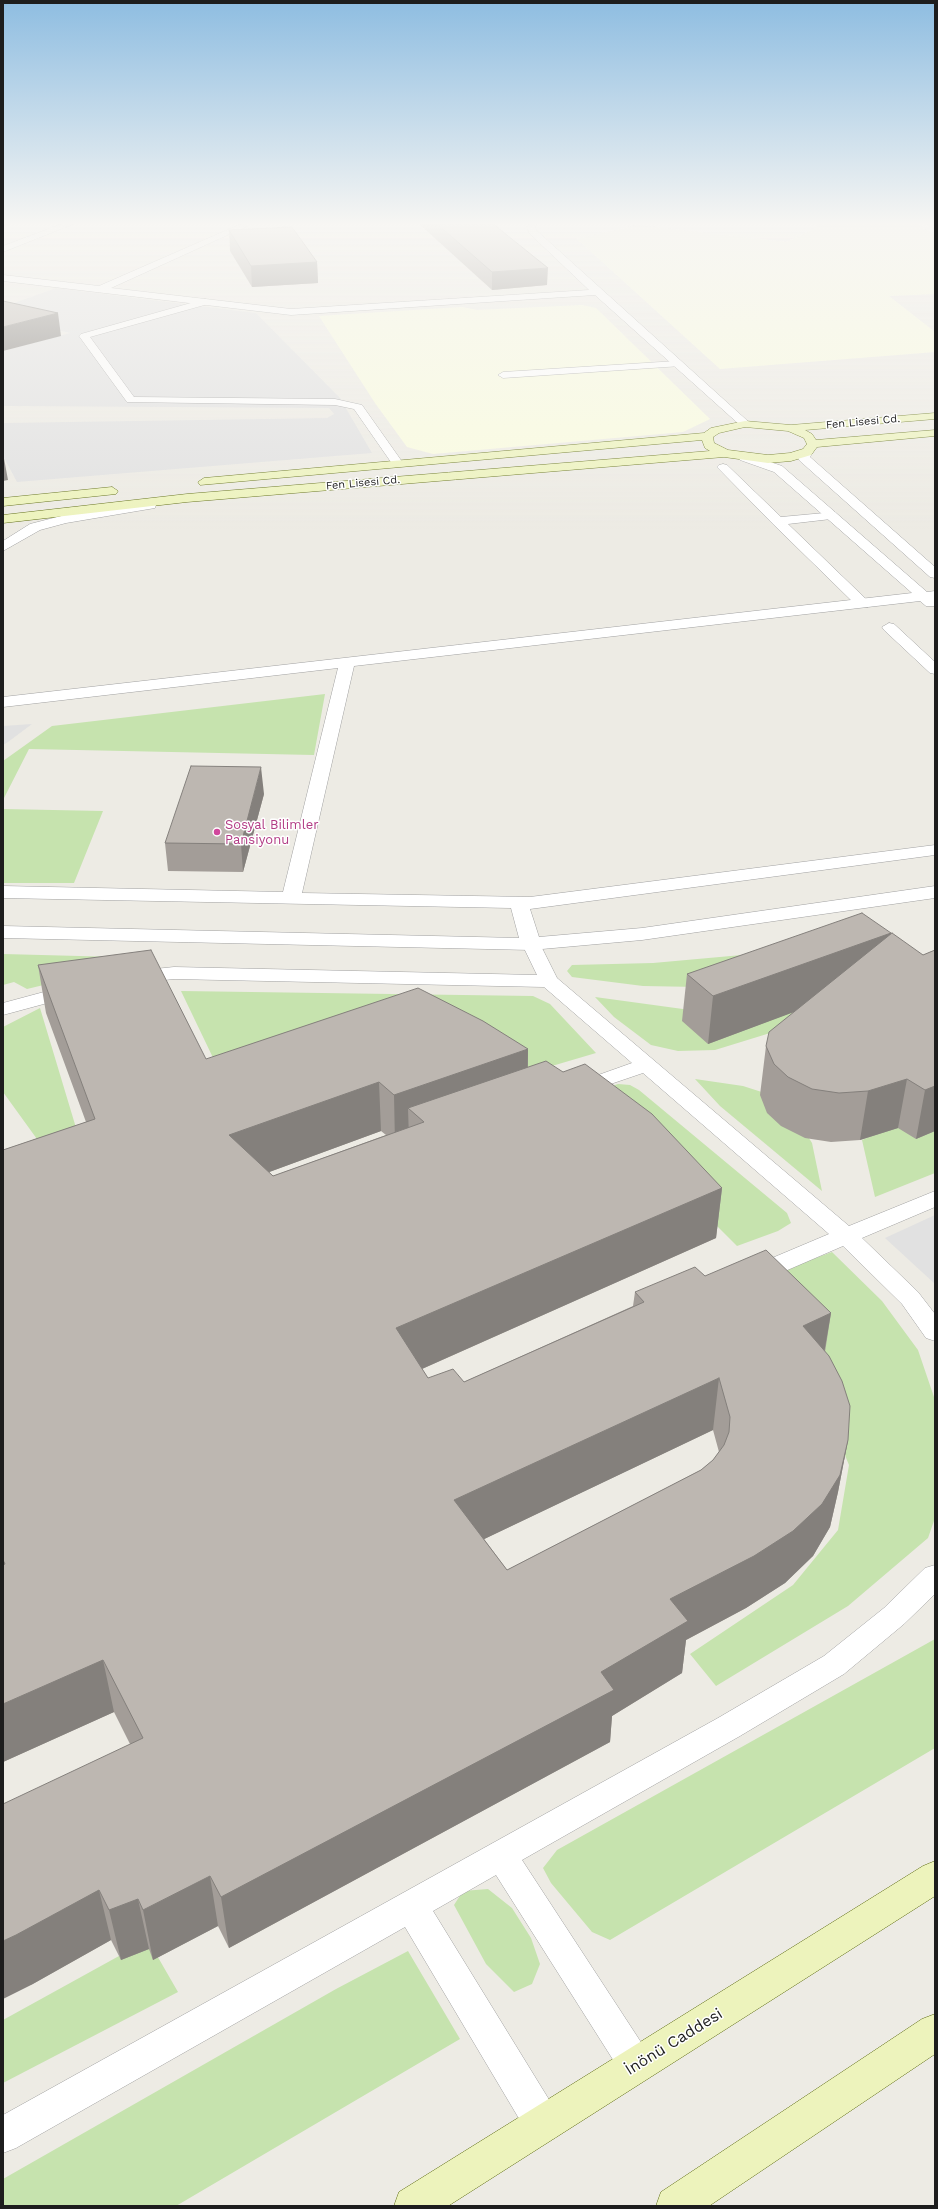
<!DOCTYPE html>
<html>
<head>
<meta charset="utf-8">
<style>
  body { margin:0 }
  #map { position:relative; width:938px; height:2209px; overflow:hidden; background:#edebe4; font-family:"Work Sans",sans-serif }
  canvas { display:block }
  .frame { position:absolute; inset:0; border:4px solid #1d1d1d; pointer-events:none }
</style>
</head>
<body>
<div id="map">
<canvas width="938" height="2209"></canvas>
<div class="frame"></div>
</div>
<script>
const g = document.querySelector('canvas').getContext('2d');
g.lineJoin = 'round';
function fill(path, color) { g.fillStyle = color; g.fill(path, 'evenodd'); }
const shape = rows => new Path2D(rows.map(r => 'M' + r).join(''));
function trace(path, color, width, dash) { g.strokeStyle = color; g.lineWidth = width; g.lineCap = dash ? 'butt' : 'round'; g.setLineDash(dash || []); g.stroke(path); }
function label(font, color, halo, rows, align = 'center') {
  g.font = font + ' "Work Sans",sans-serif'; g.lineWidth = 3; g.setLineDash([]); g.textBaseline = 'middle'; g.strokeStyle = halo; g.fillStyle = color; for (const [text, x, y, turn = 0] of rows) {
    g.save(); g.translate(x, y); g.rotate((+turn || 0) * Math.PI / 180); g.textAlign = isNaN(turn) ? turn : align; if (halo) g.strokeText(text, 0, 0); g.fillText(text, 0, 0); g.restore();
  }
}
fill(shape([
  [821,223,915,223,935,235,935,294,889,296,935,332,935,352,720,369,577,239,637,225,786,242,814,229],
  [582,305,596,308,710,419,683,432,433,454,407,447,375,403,319,316,462,307,477,310]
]), '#fafcdf');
fill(shape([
  [325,694,314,755,29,749,3,800,3,761,52,726],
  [3,809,103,811,74,883,3,883],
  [3,954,156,958,27,989,14,982,3,985],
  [753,954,698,987,643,986,572,977,567,971,572,965,653,963],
  [181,991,533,996,550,1004,596,1053,518,1076,228,1089],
  [595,997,734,1016,887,997,715,1050,678,1051,651,1045,614,1017],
  [40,1008,92,1181,68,1182,3,1092,3,1027],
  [695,1079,743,1086,771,1095,792,1111,812,1143,822,1191,720,1106],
  [618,1084,630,1085,639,1090,787,1213,791,1223,778,1231,737,1246,710,1219,566,1102],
  [935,1108,935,1173,875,1197,862,1140],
  [832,1252,882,1301,918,1350,935,1400,935,1518,928,1538,848,1606,716,1686,690,1654,793,1585,838,1530,849,1465,827,1412,756,1280],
  [935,1639,935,1748,610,1940,592,1932,551,1883,543,1868,557,1850],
  [488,1889,512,1908,531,1938,540,1964,532,1984,514,1992,486,1964,454,1905,463,1891],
  [148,1940,178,1992,3,2083,3,2020],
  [408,1951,460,2039,176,2206,3,2206,3,2179,336,1989]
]), '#c6e3ae');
fill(shape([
  [56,288,256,313,340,398,372,453,17,482,3,456,3,423,327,418,334,414,329,408,3,406,3,351,70,333,3,318,3,307],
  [32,724,8,742,3,745,3,726],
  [935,1215,935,1284,885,1238]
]), '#e1e1e1');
const lane = shape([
  [205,299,208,300,208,304,90,337,134,397,335,399,362,405,403,463,401,465,393,465,354,409,335,405,127,402,79,336,81,334,205,299],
  [677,361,681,362,681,366,503,378,498,375,503,372,677,361],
  [723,464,727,465,781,517,835,512,837,515,835,518,831,519,788,524,868,601,870,604,868,607,858,607,773,524,719,469,717,467,719,465,723,464],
  [889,623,894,624,935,662,935,674,930,673,884,630,882,627,889,623],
  [531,938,538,940,557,978,849,1226,935,1191,935,1207,862,1238,918,1292,935,1314,935,1341,926,1338,902,1304,843,1246,762,1281,754,1283,746,1281,742,1275,746,1269,829,1234,643,1073,587,1092,580,1094,573,1092,570,1088,573,1084,632,1063,544,987,174,979,136,983,129,981,126,977,129,973,136,971,174,967,537,975,522,944,524,940,531,938],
  [70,985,77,987,80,991,77,995,3,1015,3,1003,70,985],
  [935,1565,935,1594,904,1624,844,1674,740,1736,522,1860,648,2053,654,2065,648,2077,636,2083,624,2077,496,1875,433,1911,556,2111,561,2124,556,2137,543,2142,530,2137,405,1927,16,2148,3,2153,3,2115,718,1718,824,1656,884,1608,925,1568,935,1565]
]);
const street = shape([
  [64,223,76,223,3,252,3,246,64,223],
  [243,223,254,223,111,288,291,309,589,290,529,233,527,227,530,223,538,223,535,227,536,230,751,424,749,426,741,426,595,295,291,315,3,281,3,275,99,286,243,223],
  [926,223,935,223,935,229,932,228,926,223],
  [807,448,813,452,810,457,935,567,935,578,930,577,800,461,798,458,801,452,807,448],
  [744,453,782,466,927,592,935,591,935,606,926,606,920,601,354,666,302,893,530,897,935,845,935,855,530,909,539,937,642,928,935,886,935,898,642,940,531,950,3,938,3,926,519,938,511,908,3,898,3,886,283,892,338,668,3,707,3,697,912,593,774,472,740,460,738,457,740,454,744,453],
  [150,501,156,505,155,508,66,523,40,530,3,551,3,541,30,524,65,515,150,501]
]);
const secondary = shape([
  [935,413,935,419,805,430,812,434,816,440,935,430,935,436,817,447,811,455,791,461,768,463,724,457,187,502,3,523,3,515,187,494,710,451,705,448,702,440,200,485,198,482,204,478,704,433,711,428,745,421,791,425,935,413],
  [745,427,788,431,804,438,807,444,803,449,790,453,768,455,728,450,714,443,713,437,719,433,745,427],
  [112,487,118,491,116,494,3,506,3,498,112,487],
  [935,1861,935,1896,448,2206,394,2206,399,2192,923,1866,935,1861],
  [935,2014,935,2054,709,2206,656,2206,661,2192,922,2019,935,2014]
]);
const highway = shape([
  [3,223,10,223,3,227,3,223]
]);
trace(lane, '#a1a1a1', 1);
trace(street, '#a1a1a1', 1);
trace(secondary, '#5b690f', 1);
trace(highway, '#c73560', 1);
fill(lane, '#fff');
fill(street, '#fff');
fill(secondary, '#edf3bc');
fill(highway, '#dd939d');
fill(shape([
  [418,223,492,223,547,285,492,290],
  [229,230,317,262,318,283,252,287,230,251],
  [264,794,243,872,168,871,165,843],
  [891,933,891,935,923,955,935,950,935,1131,916,1139,898,1128,860,1140,831,1142,805,1138,781,1126,767,1113,760,1095,766,1046,793,1012,708,1044,682,1021,687,974],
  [38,965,206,1059,528,1049,528,1067,722,1188,716,1238,422,1369,428,1378,464,1382,633,1306,635,1292,705,1276,831,1313,825,1352,848,1440,838,1492,830,1527,813,1556,785,1583,746,1608,686,1640,682,1673,612,1716,610,1742,229,1948,218,1926,153,1960,149,1949,121,1960,111,1940,31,1985,130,1744,114,1712,3,1762,3,1150,86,1122,46,1013],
  [381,1131,386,1135,273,1176,269,1172],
  [713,1430,719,1452,713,1460,701,1470,507,1570,484,1539]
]), '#a39d98');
fill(shape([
  [317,262,318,283,252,287,251,266],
  [548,268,547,285,492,290,492,272],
  [58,313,61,336,3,351,3,327],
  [3,453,8,480,3,481],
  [261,767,264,794,243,872,241,844],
  [891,933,883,979,708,1044,713,996],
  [528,1049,527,1098,424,1122,408,1108,409,1139,395,1144,394,1095],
  [907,1079,898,1128,860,1140,868,1091],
  [379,1082,381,1131,234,1185,229,1135],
  [935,1086,935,1131,916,1139,925,1090],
  [722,1188,716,1238,397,1380,396,1328],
  [831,1313,822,1365,803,1326],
  [719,1378,713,1430,455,1553,454,1500],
  [848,1440,838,1492,830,1527,813,1556,785,1583,746,1608,686,1640,682,1673,612,1716,610,1742,229,1948,221,1897,601,1672,670,1599],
  [103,1660,114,1712,3,1762,3,1704],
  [210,1876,218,1926,153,1960,143,1910],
  [99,1890,111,1940,31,1985,3,1999,3,1941],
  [138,1899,149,1949,121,1960,109,1910]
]), '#84807c');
const building = shape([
  [436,223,492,223,548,268,492,272,436,223],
  [292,227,317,262,251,266,229,230,292,227],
  [3,301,58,313,3,327,3,301],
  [191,766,261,767,241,844,165,843,191,766],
  [862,913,891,933,713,996,687,974,862,913],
  [892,933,923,955,935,950,935,1086,925,1090,907,1079,868,1091,839,1093,812,1089,788,1077,774,1064,766,1046,769,1032,892,933],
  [151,950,206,1059,418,988,483,1021,528,1049,394,1095,379,1082,229,1135,273,1176,424,1122,408,1108,546,1061,563,1072,585,1064,652,1114,722,1188,396,1328,428,1378,453,1369,464,1382,644,1302,635,1292,695,1267,705,1276,766,1250,831,1313,803,1326,829,1356,842,1381,850,1406,848,1440,840,1475,822,1504,793,1531,754,1556,670,1599,688,1621,601,1672,614,1690,221,1897,210,1876,143,1910,138,1899,109,1910,99,1890,16,1935,3,1941,3,1804,143,1738,103,1660,3,1704,3,1565,5,1564,3,1560,3,1150,95,1119,38,965,151,950],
  [719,1378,730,1417,729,1432,724,1445,713,1460,701,1470,507,1570,454,1500,719,1378]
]);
fill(building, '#bdb7b1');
trace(building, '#84807c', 1);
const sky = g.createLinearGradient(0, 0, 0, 532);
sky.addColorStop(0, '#8ebde1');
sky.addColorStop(0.42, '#f7f6f3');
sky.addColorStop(1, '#f7f6f300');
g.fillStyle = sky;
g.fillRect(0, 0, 938, 532);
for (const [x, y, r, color] of [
  [217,832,4,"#d1479c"]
]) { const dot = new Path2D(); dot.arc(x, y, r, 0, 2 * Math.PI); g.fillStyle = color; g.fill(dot); trace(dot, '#fff', 1.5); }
label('11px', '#1d1d1d', '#fff', [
  ["Fen Lisesi Cd.",863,422,-5],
  ["Fen Lisesi Cd.",363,483,-5]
]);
label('13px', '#b23c85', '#fff', [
  ["Sosyal Bilimler",225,825],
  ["Pansiyonu",225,840]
], 'left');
label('16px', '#1d1d1d', '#fff', [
  ["İnönü Caddesi",674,2042,-32]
]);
</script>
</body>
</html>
